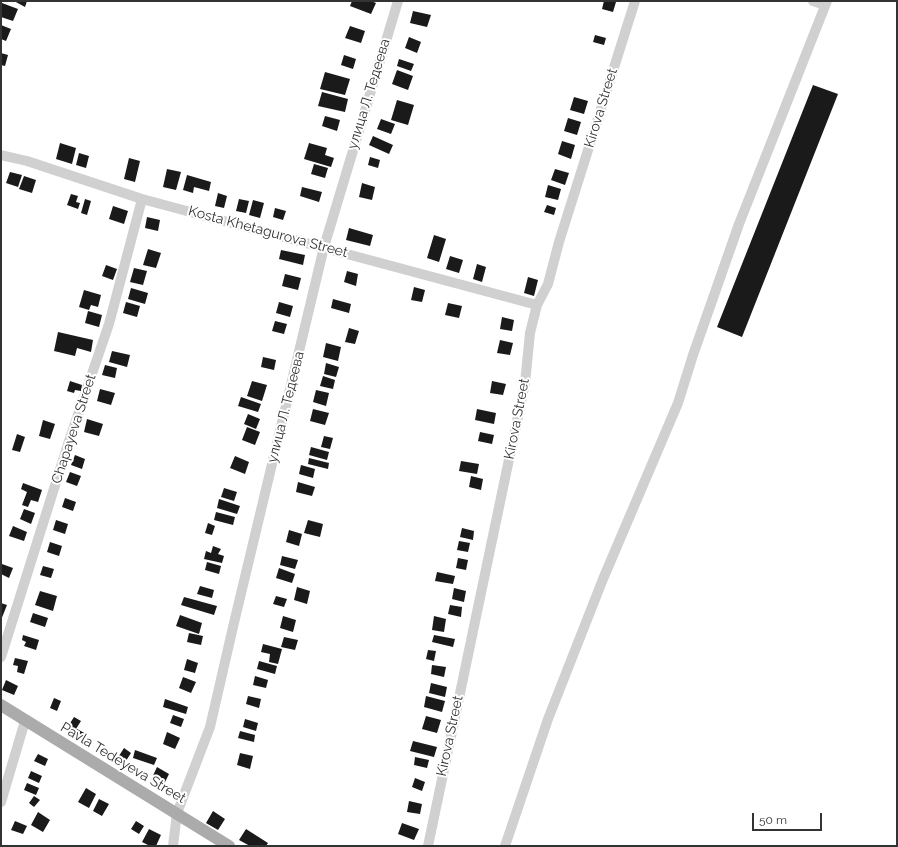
<!DOCTYPE html>
<html>
<head>
<meta charset="utf-8">
<style>
  body { margin:0 }
  #map { position:relative; width:898px; height:847px; overflow:hidden; background:#fff; font-family:Raleway,sans-serif }
  canvas { display:block }
  .frame { position:absolute; inset:0; border:2px solid #333; pointer-events:none }
  .scale { position:absolute; left:752px; top:813px; width:70px; height:18px; box-sizing:border-box; border:2px solid #333; border-top:0; padding-left:5px; font-size:12px; line-height:14px; white-space:nowrap; color:#333; -webkit-text-stroke:3px #fff; paint-order:stroke }
</style>
</head>
<body>
<div id="map">
<canvas width="898" height="847"></canvas>
<div class="frame"></div>
<div class="scale">50 m</div>
</div>
<script>
const g = document.querySelector('canvas').getContext('2d');
g.lineJoin = 'round';
function fill(path, color) { g.fillStyle = color; g.fill(path, 'evenodd'); }
const shape = rows => new Path2D(rows.map(r => 'M' + r).join(''));
function trace(path, color, width, dash) { g.strokeStyle = color; g.lineWidth = width; g.lineCap = dash ? 'butt' : 'round'; g.setLineDash(dash || []); g.stroke(path); }
function label(font, color, halo, rows, align = 'center') {
  g.font = font + ' Raleway,sans-serif'; g.lineWidth = 4; g.setLineDash([]); g.textBaseline = 'middle'; g.strokeStyle = halo; g.fillStyle = color; for (const [text, x, y, turn = 0] of rows) {
    g.save(); g.translate(x, y); g.rotate((+turn || 0) * Math.PI / 180); g.textAlign = isNaN(turn) ? turn : align; if (halo) g.strokeText(text, 0, 0); g.fillText(text, 0, 0); g.restore();
  }
}
fill(shape([
  [14,1,27,1,25,7],
  [352,1,371,1,376,3,371,14,350,6],
  [604,1,616,2,613,12,602,9],
  [2,3,18,9,13,21,1,17],
  [413,11,431,15,427,27,410,23],
  [1,25,11,29,6,41,1,39],
  [350,26,365,31,361,43,345,38],
  [595,35,606,38,604,45,593,42],
  [409,37,421,42,417,53,405,48],
  [1,53,8,55,5,66,1,65],
  [344,55,356,59,353,69,341,65],
  [399,59,414,64,411,71,397,66],
  [397,70,413,76,408,90,392,84],
  [325,72,350,79,345,95,320,89],
  [813,85,838,94,742,337,717,327],
  [322,92,348,99,345,112,318,106],
  [574,97,588,101,584,114,570,110],
  [397,100,414,105,408,125,391,120],
  [325,116,340,120,337,131,322,126],
  [568,118,581,122,577,135,564,131],
  [381,119,395,124,391,134,377,129],
  [373,136,393,145,389,154,369,145],
  [562,141,575,145,571,159,558,154],
  [60,143,76,148,72,164,56,159],
  [309,143,327,148,325,155,334,158,331,167,304,159],
  [79,153,89,156,86,168,76,165],
  [370,157,380,160,378,168,368,165],
  [129,158,140,161,135,182,124,179],
  [314,164,328,168,325,178,311,174],
  [167,169,181,172,176,190,163,187],
  [555,169,569,173,565,185,551,180],
  [10,172,22,175,18,187,6,183],
  [187,175,211,182,209,191,194,187,193,193,183,190],
  [24,176,36,180,32,193,19,189],
  [362,183,375,187,372,200,359,197],
  [548,185,561,189,558,200,545,197],
  [302,187,322,192,319,202,300,196],
  [218,193,227,196,224,208,215,206],
  [71,194,78,196,76,202,80,203,78,209,67,205],
  [85,199,91,201,87,215,81,213],
  [239,199,249,201,246,213,236,211],
  [253,200,264,203,260,218,249,215],
  [547,205,556,208,554,215,544,212],
  [113,206,128,211,124,224,109,219],
  [275,208,286,211,283,220,273,217],
  [147,217,160,220,158,231,145,228],
  [349,228,373,235,370,246,346,240],
  [434,235,446,239,439,262,427,258],
  [148,249,161,253,156,268,143,265],
  [281,250,305,255,303,265,279,259],
  [450,256,463,260,459,273,446,269],
  [477,264,486,267,482,282,473,279],
  [106,265,117,269,113,280,102,276],
  [134,268,147,271,143,285,130,282],
  [347,271,358,274,356,286,344,282],
  [285,274,301,278,298,290,282,286],
  [528,277,538,280,534,296,524,293],
  [414,287,425,290,422,302,411,300],
  [131,288,148,293,145,304,128,299],
  [84,290,101,295,98,307,91,305,89,310,79,307],
  [333,299,351,304,349,313,331,308],
  [126,302,140,306,137,317,123,313],
  [279,302,293,306,290,317,276,313],
  [448,303,462,306,459,318,445,315],
  [88,311,102,315,99,327,85,323],
  [502,317,514,320,512,331,500,329],
  [275,321,287,324,284,334,272,331],
  [349,328,359,331,355,344,345,342],
  [58,332,93,340,91,352,77,348,75,356,54,351],
  [500,340,513,343,510,355,497,353],
  [326,343,341,347,338,361,323,357],
  [112,351,130,355,127,367,109,362],
  [263,357,276,360,274,370,261,367],
  [326,363,339,367,336,377,324,374],
  [105,365,117,368,115,378,102,375],
  [323,376,335,380,333,389,320,386],
  [70,381,82,385,81,391,75,390,74,393,67,391],
  [252,381,267,385,262,401,247,396],
  [492,381,506,384,503,395,490,393],
  [100,389,115,393,111,405,97,401],
  [316,390,329,393,326,406,313,402],
  [241,397,261,404,258,412,238,406],
  [313,409,329,413,325,425,310,421],
  [477,409,496,413,494,424,475,420],
  [248,414,260,419,256,429,244,424],
  [87,419,103,424,99,436,84,432],
  [43,420,55,424,50,439,39,436],
  [247,427,260,432,255,445,242,440],
  [480,432,494,435,492,444,478,441],
  [17,434,25,437,20,452,12,450],
  [324,436,333,438,330,449,321,447],
  [311,447,329,452,327,460,309,455],
  [75,455,85,459,82,469,71,465],
  [235,456,249,462,245,474,230,468],
  [309,458,329,463,328,469,308,464],
  [461,461,479,464,477,474,459,471],
  [301,465,315,469,313,478,299,474],
  [70,472,81,476,77,486,66,482],
  [471,476,483,479,481,490,469,487],
  [298,482,315,487,312,496,296,492],
  [23,483,42,490,38,502,31,500,28,507,22,505,27,492,21,489],
  [224,488,237,492,234,501,221,497],
  [65,498,76,502,73,511,62,507],
  [219,499,240,506,237,514,217,508],
  [24,509,35,513,31,524,20,519],
  [216,512,235,517,233,525,214,520],
  [56,520,68,524,65,534,53,530],
  [308,520,323,524,320,537,304,533],
  [208,523,215,526,212,535,205,533],
  [13,526,27,532,24,541,9,536],
  [462,528,474,531,473,540,460,537],
  [289,530,302,534,299,546,286,542],
  [459,541,470,543,468,552,457,550],
  [50,542,62,546,59,556,47,552],
  [213,546,221,549,218,554,224,556,222,563,204,559,206,551,211,553],
  [282,556,298,560,295,569,280,565],
  [458,558,468,560,466,570,456,568],
  [207,562,221,566,219,574,205,570],
  [2,564,13,568,9,578,1,574],
  [43,566,54,569,51,578,40,575],
  [279,568,295,574,292,583,276,578],
  [437,572,455,576,453,584,435,581],
  [200,586,214,590,212,598,197,594],
  [297,587,310,591,307,604,294,600],
  [454,588,466,591,464,602,452,599],
  [40,591,57,596,53,611,35,605],
  [276,596,287,599,284,607,273,604],
  [184,597,217,606,214,615,181,605],
  [1,603,7,605,1,620],
  [450,605,462,607,461,617,448,614],
  [33,613,48,618,45,627,30,622],
  [180,615,202,623,199,634,176,626],
  [283,616,296,620,293,632,280,628],
  [434,616,446,619,444,632,432,630],
  [189,633,203,636,201,645,187,642],
  [23,635,39,640,36,650,24,646,26,642,22,640],
  [434,635,455,639,453,647,432,642],
  [284,637,298,640,295,650,281,647],
  [263,644,282,649,278,664,269,662,270,654,261,652],
  [428,650,436,651,434,661,426,659],
  [15,658,28,661,24,674,17,672,18,666,13,665],
  [187,659,198,663,195,673,184,670],
  [259,661,277,666,275,674,257,669],
  [432,665,446,667,444,677,431,674],
  [255,676,268,680,266,688,253,685],
  [183,677,196,682,191,693,179,688],
  [6,680,18,686,14,695,2,690],
  [431,683,447,687,445,697,429,693],
  [248,696,261,699,259,708,246,704],
  [426,696,445,701,442,712,424,707],
  [54,698,61,701,57,711,50,708],
  [165,699,188,707,186,714,163,707],
  [173,715,184,719,181,727,170,723],
  [426,716,441,720,437,733,422,729],
  [74,717,81,721,74,732,67,728],
  [245,719,258,723,256,731,243,727],
  [77,729,88,735,83,743,73,736],
  [240,731,255,735,254,742,238,738],
  [167,732,180,738,175,749,163,744],
  [413,741,437,747,434,757,410,751],
  [124,748,131,753,124,764,117,759],
  [135,750,157,758,154,765,133,758],
  [240,753,253,756,250,769,237,765],
  [38,754,48,759,45,766,34,761],
  [415,757,429,760,427,768,414,765],
  [157,767,169,774,162,788,150,782],
  [31,771,42,776,39,783,28,778],
  [415,778,425,782,422,791,412,787],
  [27,783,39,788,36,795,24,790],
  [86,788,96,794,89,808,78,802],
  [34,796,40,800,34,807,29,803],
  [99,799,109,804,102,816,93,811],
  [409,801,422,804,420,814,407,812],
  [213,811,225,819,218,830,206,823],
  [38,812,50,820,43,832,31,825],
  [15,821,27,826,23,834,11,830],
  [136,821,144,826,139,834,131,829],
  [402,823,419,829,414,840,398,834],
  [149,829,161,835,156,846,150,846,142,842],
  [246,829,268,843,266,846,250,846,239,840]
]), '#1a1a1a');
trace(shape([
  [813,1,825,5],
  [1,155,27,161,142,199,537,305],
  [1,657,69,441,109,324,142,199],
  [1,802,25,721],
  [173,846,177,813,210,727,233,627,324,247,398,1],
  [428,846,525,383,530,333,537,305,548,284,559,242,635,1],
  [505,846,548,719,603,579,678,403,693,355,739,224,827,1]
]), '#d0d0d0', 10);
trace(shape([
  [1,705,229,846]
]), '#ababab', 12);
label('14px', '#333', '#fff', [
  ["улица Л. Тедеева",369,94,-73],
  ["Kirova Street",601,108,-73],
  ["Kosta Khetagurova Street",268,232,15],
  ["улица Л. Тедеева",286,407,-76],
  ["Kirova Street",517,419,-79],
  ["Chapayeva Street",74,429,-72],
  ["Kirova Street",450,736,-78],
  ["Pavla Tedeyeva Street",123,763,31]
]);
</script>
</body>
</html>
